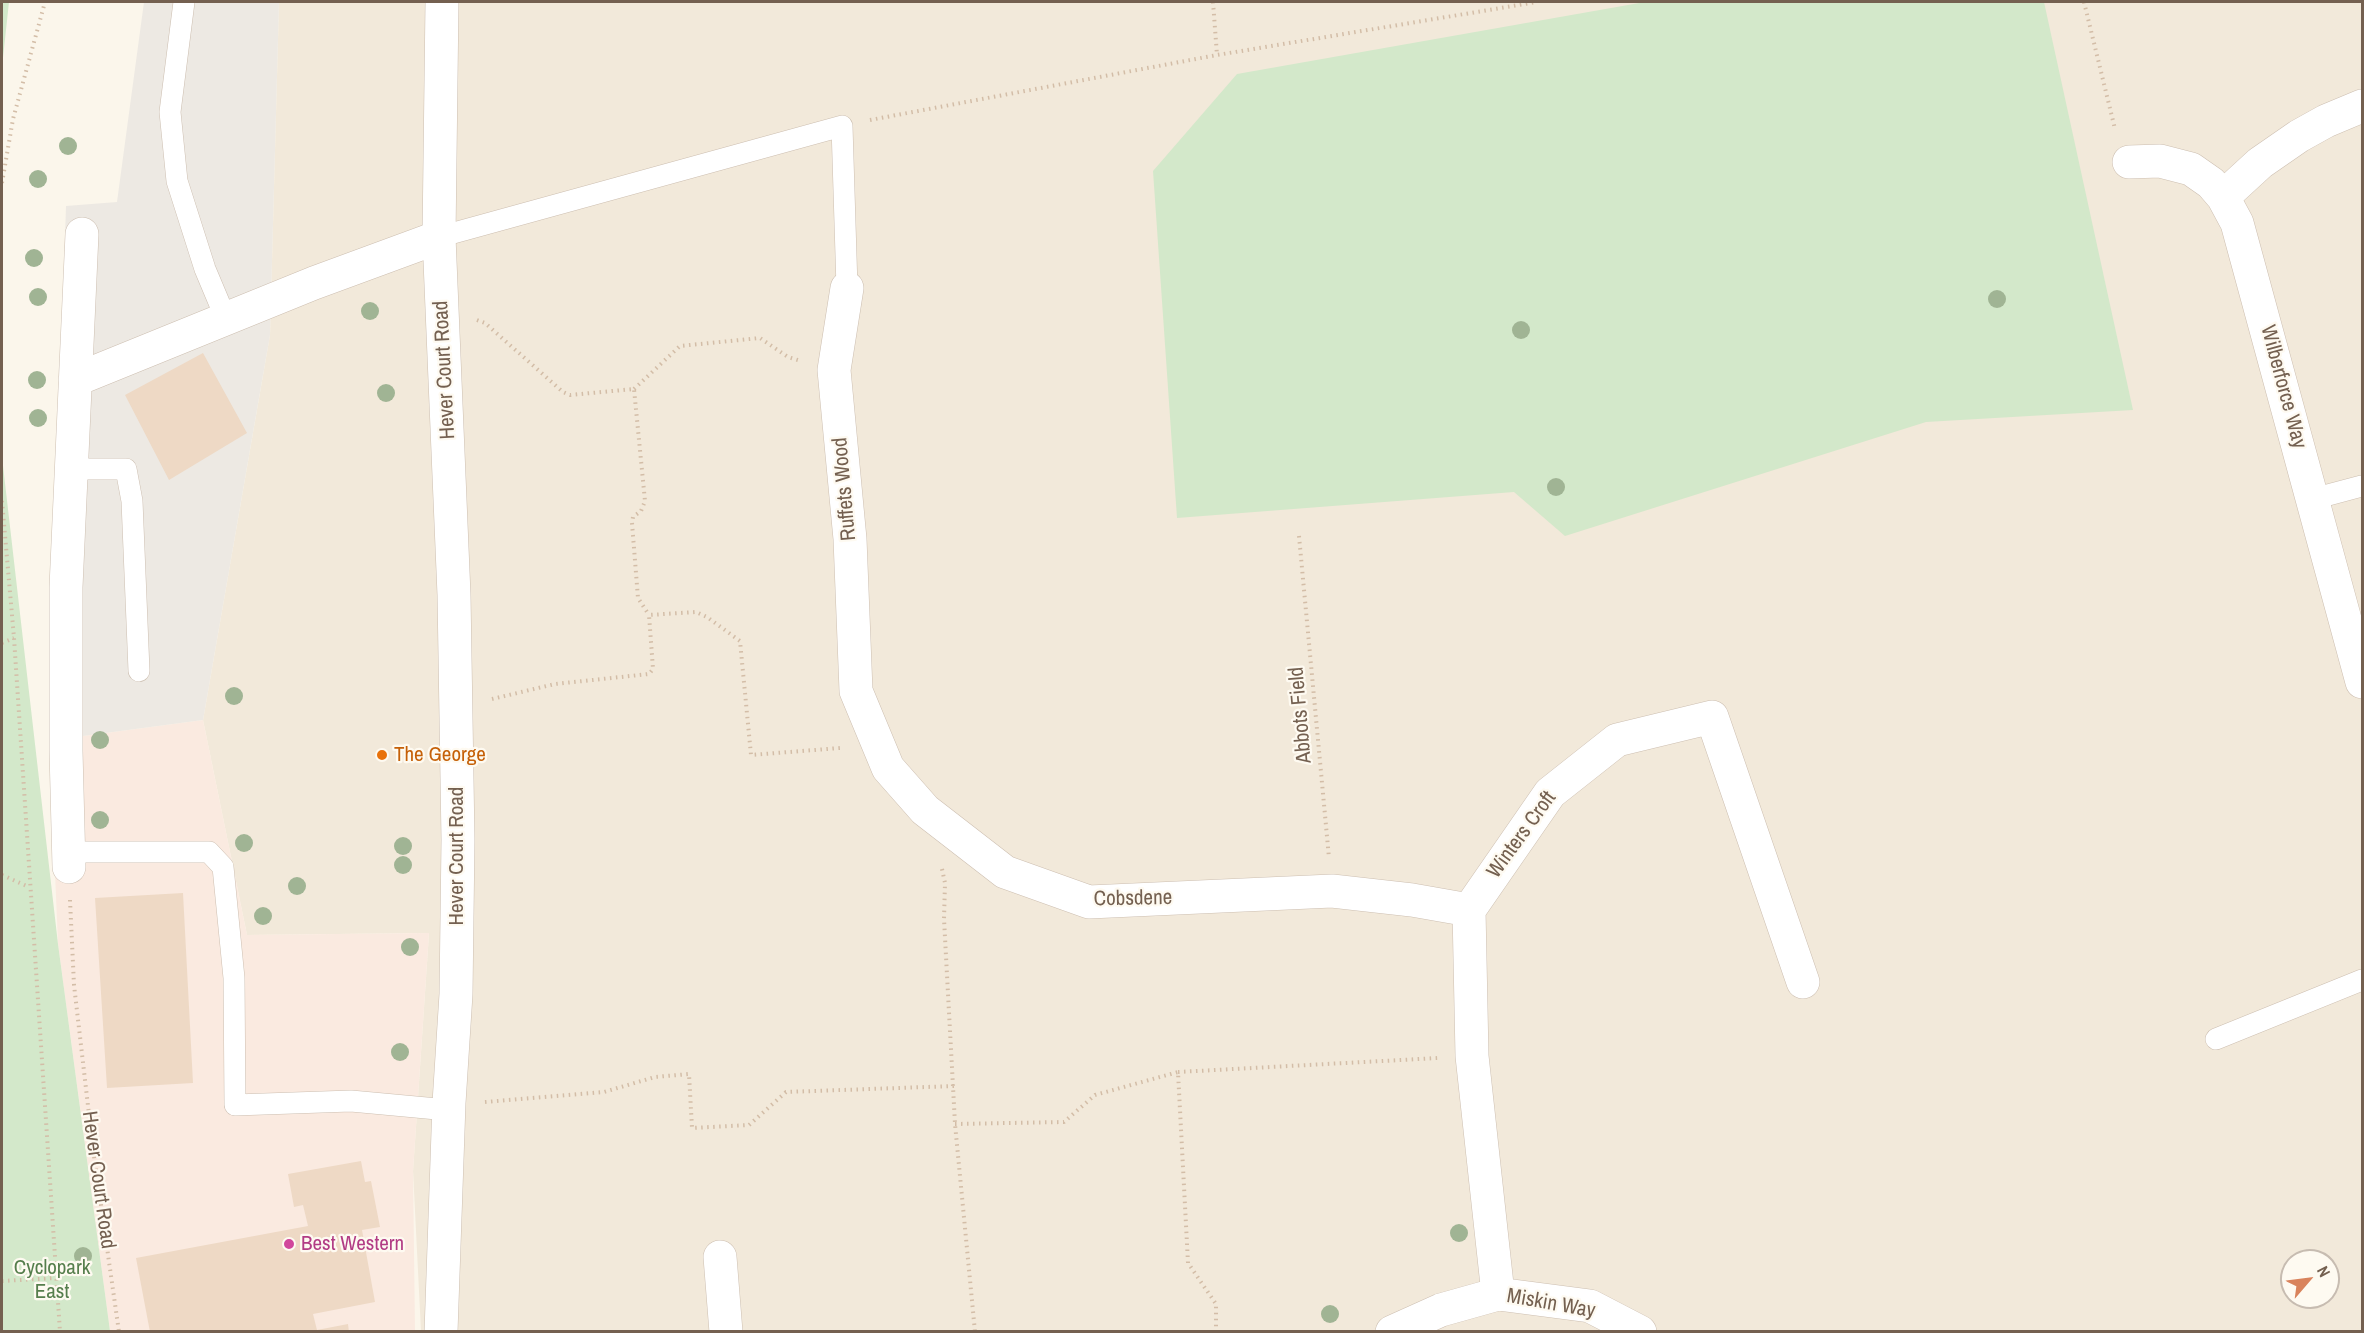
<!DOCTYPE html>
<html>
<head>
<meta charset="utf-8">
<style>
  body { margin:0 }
  #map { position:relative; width:2364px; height:1333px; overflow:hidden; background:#fbf6eb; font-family:"Archivo Narrow",sans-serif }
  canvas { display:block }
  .frame { position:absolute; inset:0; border:3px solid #746050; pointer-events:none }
  .north { position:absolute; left:2280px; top:1249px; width:60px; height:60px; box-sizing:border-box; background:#fefaf1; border:2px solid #c7bcb1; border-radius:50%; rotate:62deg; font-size:16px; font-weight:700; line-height:24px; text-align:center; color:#746050 }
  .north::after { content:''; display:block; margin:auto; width:21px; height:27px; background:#d9835c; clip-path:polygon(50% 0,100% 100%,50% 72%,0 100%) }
</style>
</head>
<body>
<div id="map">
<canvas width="2364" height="1333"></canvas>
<div class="frame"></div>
<div class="north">N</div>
</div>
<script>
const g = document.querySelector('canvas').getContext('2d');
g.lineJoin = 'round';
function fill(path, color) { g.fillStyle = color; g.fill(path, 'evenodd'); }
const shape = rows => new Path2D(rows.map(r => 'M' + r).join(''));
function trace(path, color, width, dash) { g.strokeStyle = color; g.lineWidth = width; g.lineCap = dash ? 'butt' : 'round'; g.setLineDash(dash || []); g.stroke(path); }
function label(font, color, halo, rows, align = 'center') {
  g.font = font + ' "Archivo Narrow",sans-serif'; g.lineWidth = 4.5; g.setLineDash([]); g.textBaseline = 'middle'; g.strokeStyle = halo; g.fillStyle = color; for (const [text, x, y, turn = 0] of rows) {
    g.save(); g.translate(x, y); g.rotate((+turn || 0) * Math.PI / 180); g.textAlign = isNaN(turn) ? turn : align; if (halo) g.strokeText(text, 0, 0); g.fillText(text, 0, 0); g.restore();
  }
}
fill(shape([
  [279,2,2362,2,2362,1331,421,1331,413,1171,429,933,247,935,203,720,270,335],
  [2292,1261,2328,1261,2328,1297,2292,1297]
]), '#f2e9da');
fill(shape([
  [203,720,247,935,429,933,413,1171,415,1331,110,1331,58,944,49,730,83,736]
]), '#faeae0');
fill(shape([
  [144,2,279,2,270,335,203,720,83,736,49,730,66,206,117,202]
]), '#ede9e3');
fill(shape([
  [2,2,9,2,2,67],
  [1645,2,2044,2,2133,410,1926,422,1565,536,1514,492,1177,518,1153,171,1237,74],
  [2,457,58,944,110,1331,2,1331]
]), '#d3e8ca');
fill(shape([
  [203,353,247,433,169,480,125,395],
  [183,893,193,1083,107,1088,95,898],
  [361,1161,365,1182,371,1181,380,1227,362,1230,375,1302,313,1314,317,1330,348,1324,349,1332,150,1332,136,1258,308,1226,303,1205,294,1207,288,1174]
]), '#eed9c5');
const service = shape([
  [184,2,170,112,177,181,205,269,226,319],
  [439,237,842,126,847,288],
  [71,469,126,469,132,501,139,671],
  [2313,499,2362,486],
  [69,852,209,852,223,867,234,978,235,1105,351,1101,448,1110],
  [2216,1039,2362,980]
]);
const minor = shape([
  [2129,162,2160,161,2191,169,2211,183,2223,197,2237,223,2362,682],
  [2223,197,2260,163,2299,136,2326,121,2362,106],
  [847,288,834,370,850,539,856,691,888,768,925,810,1005,872,1089,902,1332,891,1412,900,1469,910],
  [75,380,314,283,439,237],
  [69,867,66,751,66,587,82,234],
  [720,1257,726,1332],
  [1498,1294,1472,1056,1469,910,1550,793,1617,740,1712,717,1803,982],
  [1392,1332,1441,1310,1498,1294,1590,1306,1640,1332]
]);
const tertiary = shape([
  [441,1332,449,1103,456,994,458,840,454,595,439,237,442,2]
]);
trace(service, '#cdbfb1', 22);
trace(minor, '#cdbfb1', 34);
trace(tertiary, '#cdbfb1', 34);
trace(shape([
  [1213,2,1217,55],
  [2084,2,2115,129],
  [870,120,1217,55,1537,2],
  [2,183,13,119,45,2],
  [477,320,485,323,563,392,570,395,634,389,645,501,641,511,633,517,632,523,638,598,649,615],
  [634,389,680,346,760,338,788,357,801,361],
  [2,501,14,638,60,1332],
  [1299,536,1329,858],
  [2,643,14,638],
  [492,699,555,684,649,674,653,669,649,615,696,612,707,617,740,641,751,755,840,748],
  [942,869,945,883,944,919,955,1124,975,1332],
  [2,875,29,887],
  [70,900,74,985,93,1149,119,1332],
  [1178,1072,1438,1058],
  [485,1102,604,1092,655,1077,689,1074,692,1128,749,1125,786,1092,954,1086],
  [955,1124,1064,1122,1095,1095,1178,1072,1188,1263,1216,1304,1216,1332],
  [2,1281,56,1278]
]), '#d3bda7', 4, [1.5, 4.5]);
trace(service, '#fff', 21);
trace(minor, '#fff', 33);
trace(tertiary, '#fff', 33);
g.fillStyle = '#a0b494';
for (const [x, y] of [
  [68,146],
  [38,179],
  [34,258],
  [38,297],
  [1997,299],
  [370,311],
  [1521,330],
  [37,380],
  [386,393],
  [38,418],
  [1556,487],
  [234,696],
  [100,740],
  [100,820],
  [244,843],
  [403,846],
  [403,865],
  [297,886],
  [263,916],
  [410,947],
  [400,1052],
  [1459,1233],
  [83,1256],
  [1330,1314]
]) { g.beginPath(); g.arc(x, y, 9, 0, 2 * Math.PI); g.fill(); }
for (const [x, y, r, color] of [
  [382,755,6,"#e8710a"],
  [289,1244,6,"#d1479c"]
]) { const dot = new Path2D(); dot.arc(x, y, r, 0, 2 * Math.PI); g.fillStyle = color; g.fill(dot); trace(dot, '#fefaf1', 2); }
label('21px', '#746050', '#fefaf1', [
  ["Hever Court Road",445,370,-93],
  ["Wilberforce Way",2283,387,75],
  ["Ruffets Wood",845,489,-95],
  ["Abbots Field",1301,715,-95],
  ["Winters Croft",1522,835,-54],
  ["Hever Court Road",457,856,-90],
  ["Cobsdene",1133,899,-1],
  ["Hever Court Road",98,1180,82],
  ["Miskin Way",1551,1304,10]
]);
label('21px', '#c56008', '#fefaf1', [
  ["The George",394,755]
], 'left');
label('21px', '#b23c85', '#fefaf1', [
  ["Best Western",301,1244]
], 'left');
label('21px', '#557e4c', '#fefaf1', [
  ["Cyclopark",52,1268],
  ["East",52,1292]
]);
</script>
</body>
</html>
